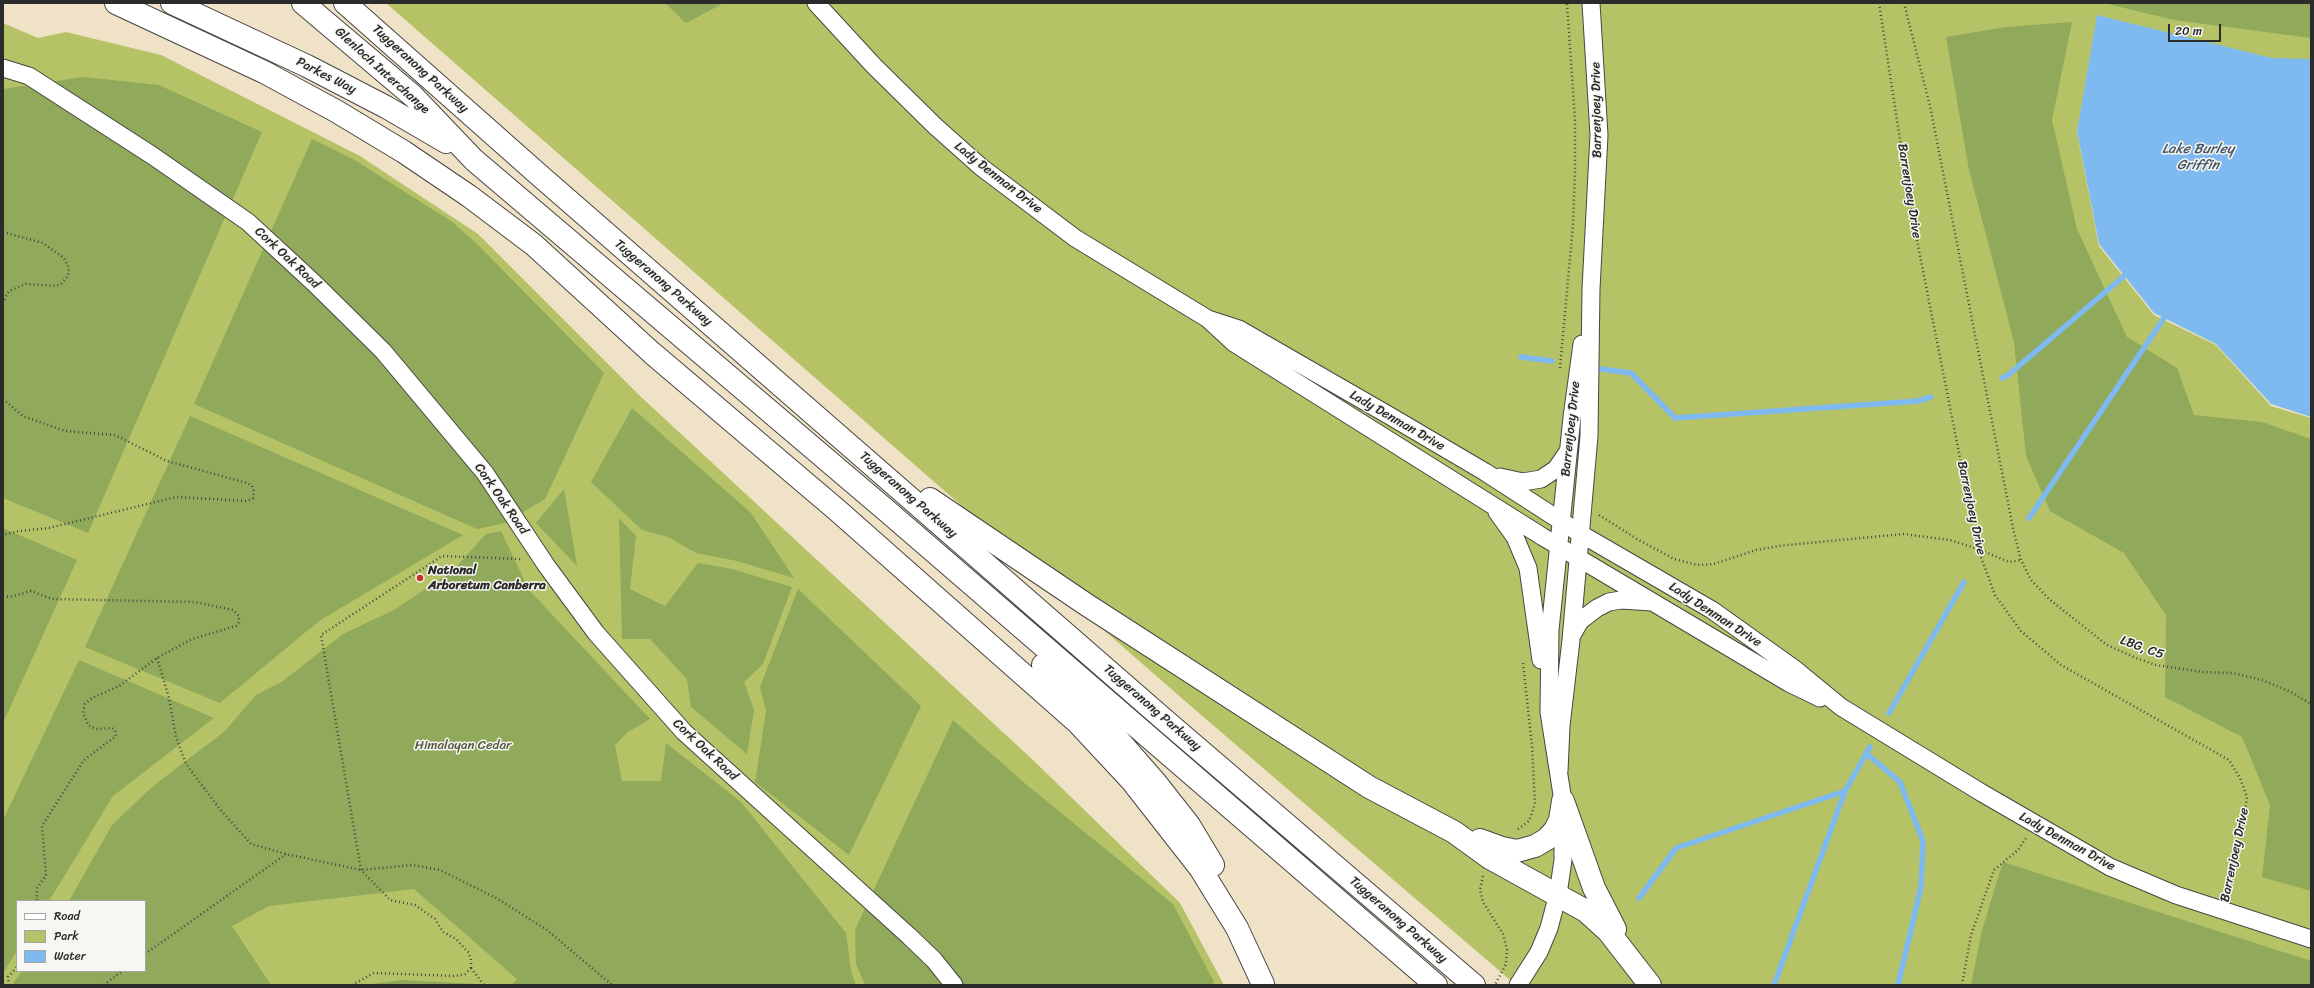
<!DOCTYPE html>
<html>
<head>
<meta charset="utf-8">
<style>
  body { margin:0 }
  #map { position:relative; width:2314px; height:988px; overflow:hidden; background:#efe2c7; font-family:Sriracha,sans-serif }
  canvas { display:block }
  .frame { position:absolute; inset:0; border:4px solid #2b2b2b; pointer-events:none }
  .legend { position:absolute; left:16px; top:900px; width:130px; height:72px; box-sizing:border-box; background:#f6f6f2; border:1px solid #a5a5a2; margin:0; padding:5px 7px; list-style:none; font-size:12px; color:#2b2b2b }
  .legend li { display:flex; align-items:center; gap:8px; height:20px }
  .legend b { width:20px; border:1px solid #a5a5a2 }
  .scale { position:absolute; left:2168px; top:24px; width:53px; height:18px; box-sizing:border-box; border:2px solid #2b2b2b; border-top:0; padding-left:5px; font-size:12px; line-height:14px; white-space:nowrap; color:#2b2b2b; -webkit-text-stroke:3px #f6f6f2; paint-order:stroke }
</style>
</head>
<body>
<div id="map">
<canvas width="2314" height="988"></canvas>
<div class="frame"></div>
<ul class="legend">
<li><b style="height:5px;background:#fff"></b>Road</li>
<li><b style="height:11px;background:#b5c366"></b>Park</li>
<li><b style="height:11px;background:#7eb9f0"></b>Water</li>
</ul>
<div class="scale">20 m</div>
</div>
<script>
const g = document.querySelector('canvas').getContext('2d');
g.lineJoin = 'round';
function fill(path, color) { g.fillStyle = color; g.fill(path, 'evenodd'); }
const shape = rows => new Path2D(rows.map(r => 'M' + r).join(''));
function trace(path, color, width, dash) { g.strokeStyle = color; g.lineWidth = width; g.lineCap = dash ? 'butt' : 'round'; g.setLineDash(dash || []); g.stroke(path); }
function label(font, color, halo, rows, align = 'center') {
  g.font = font + ' Sriracha,sans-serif'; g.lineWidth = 3; g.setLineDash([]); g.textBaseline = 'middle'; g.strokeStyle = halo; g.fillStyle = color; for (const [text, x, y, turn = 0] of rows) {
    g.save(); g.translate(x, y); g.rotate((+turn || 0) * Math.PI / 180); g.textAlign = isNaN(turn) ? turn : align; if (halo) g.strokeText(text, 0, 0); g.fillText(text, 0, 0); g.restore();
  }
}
fill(shape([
  [386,3,2311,3,2311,60,2272,59,2097,17,2077,132,2099,246,2154,315,2216,345,2271,406,2311,418,2311,985,1516,985,1193,708],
  [3,23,38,38,66,32,161,55,360,156,478,234,639,395,1034,761,1180,903,1224,985,3,985],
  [17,901,145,901,145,971,17,971]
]), '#b5c366');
fill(shape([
  [665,3,724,3,686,23],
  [2104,3,2311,3,2311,38,2174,20],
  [2072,22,2052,120,2077,229,2127,337,2177,368,2194,415,2262,422,2311,439,2311,891,2262,877,2270,805,2242,737,2165,697,2166,615,2124,553,2050,511,2026,456,2014,342,1969,170,1946,37,2006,27],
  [83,77,159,85,262,132,88,533,3,498,3,89],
  [312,139,353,159,451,221,476,243,604,373,545,499,505,523,477,529,194,404],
  [632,408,751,513,794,578,737,561,696,553,668,537,642,530,591,482],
  [190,416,463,535,319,621,220,703,85,647],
  [564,489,577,566,536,523],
  [619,518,636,536,630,589,665,606,698,563,732,569,792,587,763,664,744,682,754,710,747,754,691,707,687,679,650,639,622,639],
  [3,528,77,560,3,723],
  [501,531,529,590,650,719,628,732,615,745,622,781,661,781,666,743,741,802,846,933,851,971,856,985,512,985,517,979,414,889,269,906,232,926,271,985,12,985,22,971,145,971,145,901,69,901,112,825,152,787,225,731,256,695,283,681,343,634,394,610,445,576,457,566,486,534],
  [798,589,921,706,849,855,755,782,766,711,760,687],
  [79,660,214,718,113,796,49,901,17,901,17,951,3,973,3,820],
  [953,720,1028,786,1173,904,1214,982,1212,985,865,985,856,964,855,930],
  [2003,862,2311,961,2311,985,1971,985,1982,930],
  [402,980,477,984,480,985,365,985]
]), '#90a95b');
fill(shape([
  [2097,15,2272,58,2311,59,2311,417,2271,404,2216,344,2154,313,2099,244,2077,131]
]), '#7eb9f0');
trace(shape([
  [1521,357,1552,361],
  [1601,369,1631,373,1675,418,1918,401,1931,397],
  [2002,378,2007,376,2124,276],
  [2029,518,2164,318],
  [1889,713,1964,582],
  [1866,753,1900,782,1923,841,1921,887,1898,985],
  [1639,898,1676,848,1845,791,1870,747],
  [1774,985,1845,791]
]), '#7eb9f0', 5.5);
const minor = shape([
  [816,3,874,66,935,126,981,167,1075,238,1208,319,1234,343,1543,537,1789,683,1820,698],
  [3,68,29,76,153,156,248,222,314,283,383,351,485,473,546,565,596,633,684,732,909,936,934,960,954,985],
  [1208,319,1239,329,1390,416,1485,472,1581,534,1712,610,1796,670,1841,707,1982,793,2110,867,2176,895,2311,939],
  [1500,477,1523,482,1541,479,1556,469,1567,453],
  [1497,512,1515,537,1528,568,1541,660],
  [1572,635,1580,621,1597,608,1609,602,1621,600,1652,602],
  [1559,771,1561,726,1571,640,1589,436,1591,289,1599,135,1591,3],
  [1518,985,1539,952,1549,928,1558,894,1563,860,1563,801,1549,712,1550,630,1572,417,1582,344]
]);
const highway = shape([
  [116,3,264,72,336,111,404,152,469,196,534,245,652,353,837,510,1078,723,1132,781,1200,868,1237,928,1263,984],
  [172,3,307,66,386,107,446,142],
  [303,3,413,96,474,160,887,511,1436,985],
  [345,3,538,174,1167,722,1474,985],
  [930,499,1087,605,1369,787,1454,832,1490,858,1586,911,1608,931,1650,985],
  [1043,665,1108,728,1156,783,1189,825,1213,865],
  [1563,801,1594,888,1615,929],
  [1480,840,1502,848,1517,851,1535,846,1547,839,1555,830,1560,820,1563,801]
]);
trace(minor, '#484642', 19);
trace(highway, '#484642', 24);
trace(shape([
  [1879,3,1910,205,1978,549,1995,595,2021,631,2061,665,2229,760,2240,778,2247,797,2240,843,2228,894],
  [1904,3,1930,106,2014,533,2021,560,2031,580,2049,599,2107,645,2136,658,2156,665,2203,672,2233,673,2262,680,2291,692,2311,704],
  [3,232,43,243,64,258,69,268,68,276,61,284,56,286,26,284,9,291,3,302],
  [1560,368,1573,225,1575,170,1575,120,1567,3],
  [3,399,23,416,65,431,115,435,167,461,247,483,252,486,254,492,253,498,247,501,176,497,49,528,19,531,3,535],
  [1599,515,1637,539,1674,559,1697,565,1714,564,1756,550,1778,546,1903,534,1950,540,1978,549,2009,562,2021,560],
  [3,596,10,597,31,591,52,599,195,602,233,610,239,616,239,622,236,626,192,639,157,658,119,686,92,698,85,704,83,713,88,725,96,729,112,728,115,730,116,736,84,760,42,826,46,876,37,888,37,901],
  [157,658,169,698,176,737,186,764,219,808,251,844,286,854,361,870,412,865,440,870,498,899,547,930,612,985],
  [1518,829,1529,821,1535,804,1532,746,1523,663],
  [1483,876,1480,890,1483,902,1503,934,1507,950,1506,964,1495,985],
  [145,954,286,854],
  [471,968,471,959,468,952,456,939,443,932,435,919,415,905,390,900,361,870,321,635,442,556,521,559],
  [471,968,484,985],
  [292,984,292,985],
  [9,985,8,977,17,967],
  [104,985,122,971],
  [352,985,374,973,455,976,465,974,471,968],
  [1962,985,1971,935,1994,870,2018,850,2026,838]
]), '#484642', 2.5, [1, 3]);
trace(minor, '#fff', 17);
trace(highway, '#fff', 22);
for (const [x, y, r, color] of [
  [420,578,4,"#c8321e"]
]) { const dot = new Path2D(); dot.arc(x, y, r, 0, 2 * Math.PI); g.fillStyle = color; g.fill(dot); trace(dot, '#f6f6f2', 1.5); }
label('13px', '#2b2b2b', '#f6f6f2', [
  ["Tuggeranong Parkway",420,69,42],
  ["Glenloch Interchange",382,71,42],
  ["Parkes Way",326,76,27],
  ["Barrenjoey Drive",1597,110,-91],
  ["Lady Denman Drive",998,178,38],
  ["Barrenjoey Drive",1909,191,81],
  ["Cork Oak Road",287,258,43],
  ["Tuggeranong Parkway",663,283,41],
  ["Lady Denman Drive",1397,421,30],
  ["Barrenjoey Drive",1571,429,-84],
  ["Tuggeranong Parkway",908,495,41],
  ["Cork Oak Road",501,499,55],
  ["Barrenjoey Drive",1971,508,78],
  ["Lady Denman Drive",1715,615,33],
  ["LBG, C5",2142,648,20],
  ["Tuggeranong Parkway",1152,708,41],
  ["Cork Oak Road",705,750,43],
  ["Lady Denman Drive",2067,842,29],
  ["Barrenjoey Drive",2235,855,-78],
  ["Tuggeranong Parkway",1398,920,41]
]);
label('bold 13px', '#2b2b2b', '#f6f6f2', [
  ["National",428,571],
  ["Arboretum Canberra",428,586]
], 'left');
label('13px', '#54593d', '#f6f6f2', [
  ["Himalayan Cedar",463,746]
]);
label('italic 14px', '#445666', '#f6f6f2', [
  ["Lake Burley",2198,149],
  ["Griffin",2198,165]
]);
</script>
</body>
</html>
